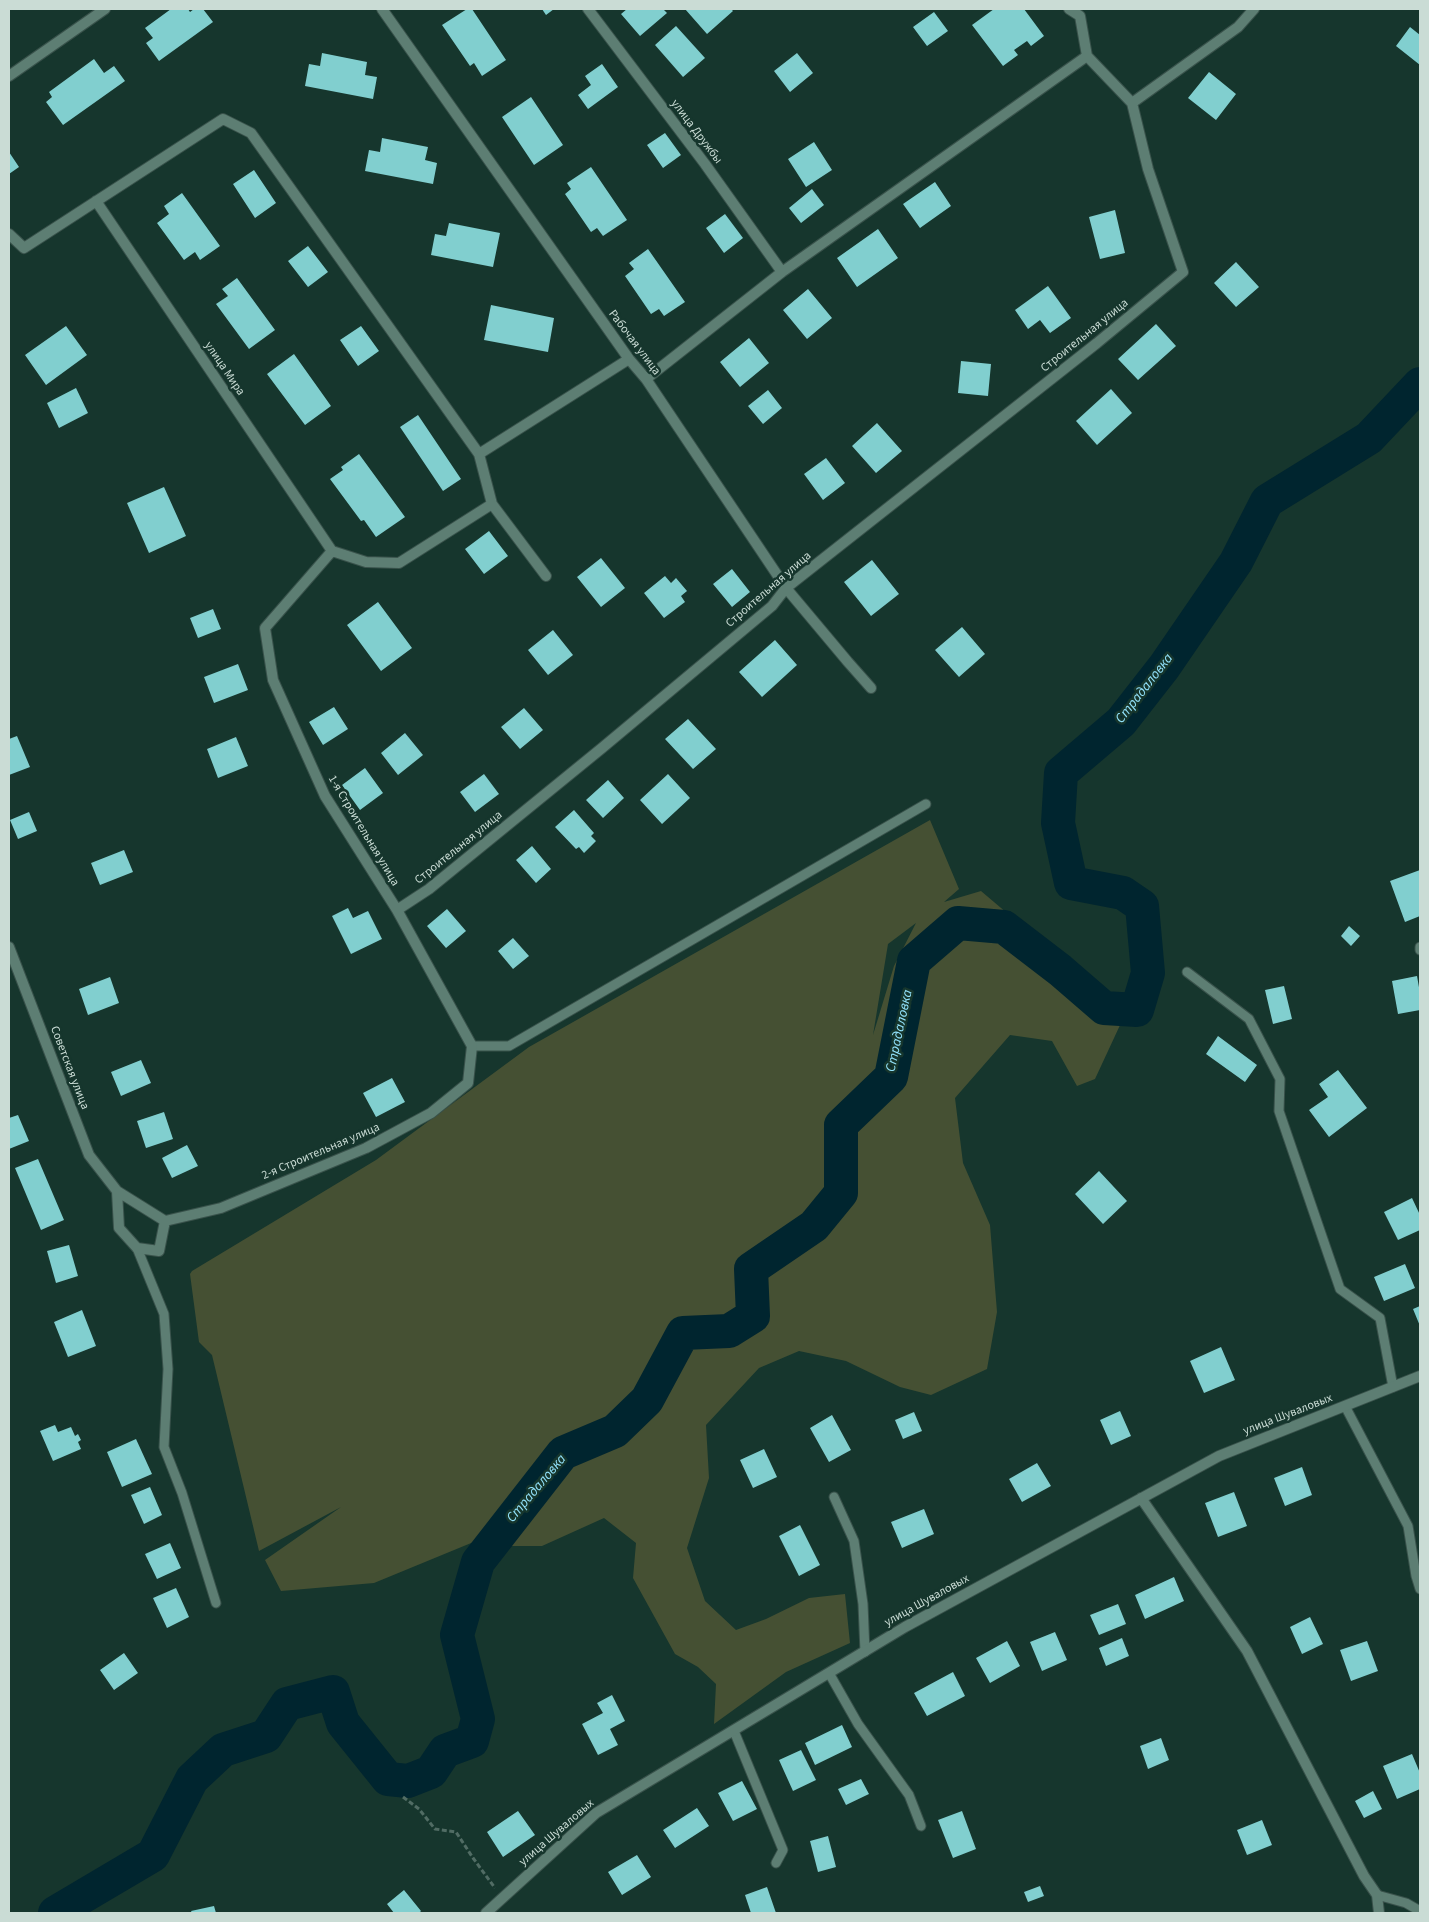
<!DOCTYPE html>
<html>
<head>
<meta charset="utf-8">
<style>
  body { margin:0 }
  #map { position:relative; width:1429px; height:1922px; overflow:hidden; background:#16362d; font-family:"Source Sans 3",sans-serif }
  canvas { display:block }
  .frame { position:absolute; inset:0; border:10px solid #cadcd5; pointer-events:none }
</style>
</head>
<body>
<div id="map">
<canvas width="1429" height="1922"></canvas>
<div class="frame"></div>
</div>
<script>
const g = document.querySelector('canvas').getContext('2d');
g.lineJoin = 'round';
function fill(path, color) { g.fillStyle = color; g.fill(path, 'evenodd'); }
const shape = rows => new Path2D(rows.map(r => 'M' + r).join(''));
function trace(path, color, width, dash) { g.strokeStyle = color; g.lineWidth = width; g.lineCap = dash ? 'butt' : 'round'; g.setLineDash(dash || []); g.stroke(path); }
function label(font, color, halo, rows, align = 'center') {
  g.font = font + ' "Source Sans 3",sans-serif'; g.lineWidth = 5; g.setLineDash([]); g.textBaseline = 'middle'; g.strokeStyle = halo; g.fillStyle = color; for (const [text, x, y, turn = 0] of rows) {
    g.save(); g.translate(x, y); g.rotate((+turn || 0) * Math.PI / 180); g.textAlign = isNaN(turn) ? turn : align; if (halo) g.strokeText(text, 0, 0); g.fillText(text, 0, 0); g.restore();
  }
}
fill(shape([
  [930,820,959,889,944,902,981,891,1027,930,1083,970,1121,1023,1095,1079,1077,1086,1052,1041,1010,1035,955,1098,963,1163,990,1225,997,1312,987,1369,931,1395,900,1387,846,1361,799,1351,759,1368,706,1425,709,1478,687,1548,705,1601,736,1630,766,1619,809,1598,845,1594,850,1643,786,1672,714,1724,716,1684,698,1667,675,1654,633,1578,636,1543,604,1518,542,1546,507,1546,493,1534,374,1583,281,1591,265,1560,341,1507,259,1551,212,1355,199,1342,190,1274,192,1271,376,1160,529,1047],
  [916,923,894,966,873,1035,888,944]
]), '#455033');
trace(shape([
  [55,1913,153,1855,192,1779,223,1750,266,1736,287,1704,333,1692,343,1723,388,1779,408,1781,431,1772,445,1751,472,1741,478,1719,457,1635,478,1562,563,1453,615,1431,647,1400,683,1333,729,1331,753,1316,751,1269,814,1226,841,1193,841,1125,891,1077,914,961,958,923,1004,927,1060,970,1104,1008,1137,1010,1148,973,1142,906,1123,893,1071,883,1058,823,1061,773,1121,722,1164,667,1236,562,1267,501,1369,438,1420,384]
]), '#00252f', 34);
fill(shape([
  [171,9,188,9,190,12,194,9,203,9,213,22,159,61,146,43,153,38,145,28],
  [467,9,472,9,506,60,482,76,474,63,470,66,442,25],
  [542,9,554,9,546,15],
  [627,9,663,9,667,13,640,36,621,14],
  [685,9,731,9,733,11,707,34],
  [994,9,1024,9,1044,36,1031,46,1027,41,1014,50,1018,55,1003,66,972,25],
  [934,12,948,31,927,46,913,27],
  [676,26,705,58,683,77,655,45],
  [1410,27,1420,35,1420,65,1396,46],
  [322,53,367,62,365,75,377,77,373,99,305,86,309,64,320,66],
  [797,53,813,73,790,92,774,71],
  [94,59,104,73,114,66,125,81,63,125,46,102,52,97,49,92],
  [602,64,618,87,588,109,578,95,591,85,585,76],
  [1209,72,1236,94,1216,120,1188,98],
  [531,97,563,145,534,165,502,117],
  [665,133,681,155,663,168,647,145],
  [382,138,428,147,425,160,437,163,433,184,365,171,369,150,380,152],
  [814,142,832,170,806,187,788,159],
  [9,152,19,167,9,174],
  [591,167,627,220,603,236,597,228,591,232,565,194,571,189,567,183],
  [254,170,276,203,255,218,233,184],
  [935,182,951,206,920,228,903,204],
  [812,189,824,205,801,223,789,208],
  [182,193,220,246,200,260,195,252,184,260,157,223,169,214,164,206],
  [1115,210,1125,253,1100,259,1089,217],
  [725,214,743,238,724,253,706,228],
  [449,223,500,233,493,267,431,255,435,234,446,236],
  [878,229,898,258,857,287,837,258],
  [308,246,328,272,308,287,288,261],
  [648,249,685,302,664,316,659,309,651,314,625,276,634,269,629,263],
  [1236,262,1259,287,1236,307,1214,283],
  [237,278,275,330,249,349,216,304,228,296,222,289],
  [1048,286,1071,318,1050,333,1040,320,1028,329,1015,310],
  [808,289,832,318,807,339,783,310],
  [491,305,554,318,548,352,484,340],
  [1156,324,1176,346,1138,380,1118,359],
  [66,326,87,355,46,385,25,355],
  [361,326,379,351,358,366,340,340],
  [749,338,769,363,740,387,720,362],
  [294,354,331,406,305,425,267,374],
  [961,361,991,364,988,396,958,393],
  [76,388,88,413,59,428,47,403],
  [1111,389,1132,413,1097,445,1076,421],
  [768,390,782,408,763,424,748,406],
  [418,415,461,479,443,491,400,427],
  [877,423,902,451,876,473,852,446],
  [359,454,405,517,376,537,364,520,361,521,330,479,343,470,341,467],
  [826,458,845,483,823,500,804,474],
  [164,487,186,536,149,553,127,503],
  [489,531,508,556,484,574,465,549],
  [601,558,625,588,601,607,577,577],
  [872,560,899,594,871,616,844,582],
  [732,569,750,592,732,607,713,584],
  [665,576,671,583,676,578,687,591,681,596,685,602,664,618,644,593],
  [378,602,412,648,381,671,347,625],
  [213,609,221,629,198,638,190,618],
  [962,627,985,654,959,677,935,650],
  [553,630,573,655,548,675,528,650],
  [775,640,797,665,762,697,739,672],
  [238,664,248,690,214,703,204,677],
  [334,707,348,729,323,745,309,722],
  [524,708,543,730,520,749,501,727],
  [688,719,716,749,693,769,665,739],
  [405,733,423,755,398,775,381,753],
  [17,736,30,767,9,775,9,739],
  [236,737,248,766,218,778,207,749],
  [365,768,383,793,360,810,342,785],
  [484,774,499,794,475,812,460,792],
  [668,774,690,798,662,824,640,800],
  [608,780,624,798,603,818,586,800],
  [574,810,594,833,591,836,596,841,584,853,579,847,576,849,555,827],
  [29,812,37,831,18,839,10,820],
  [532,846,551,869,536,883,516,860],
  [124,850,133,872,100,885,91,863],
  [1420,870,1420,916,1405,922,1390,881],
  [348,908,353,918,368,911,382,939,351,954,332,916],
  [447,909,466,931,446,948,427,926],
  [1349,926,1360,936,1351,946,1341,936],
  [513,938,529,956,513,969,498,951],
  [1417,976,1420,993,1420,1010,1398,1014,1392,981],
  [110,977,119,1003,88,1015,79,989],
  [1284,986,1292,1019,1273,1024,1265,990],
  [1218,1036,1257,1065,1245,1082,1206,1054],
  [141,1060,151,1083,121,1096,111,1072],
  [1338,1070,1367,1108,1329,1137,1309,1110,1328,1097,1319,1084],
  [392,1078,405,1102,376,1117,363,1093],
  [164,1112,173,1139,146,1148,137,1121],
  [18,1115,29,1141,9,1149,9,1118],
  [187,1145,198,1166,172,1178,162,1158],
  [38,1159,64,1220,41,1230,15,1168],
  [1099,1171,1127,1201,1103,1224,1075,1194],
  [1412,1198,1420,1215,1420,1230,1398,1240,1384,1212],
  [69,1245,78,1276,56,1283,47,1251],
  [1405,1264,1415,1288,1384,1301,1374,1277],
  [1420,1306,1420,1326,1413,1309],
  [82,1310,96,1346,68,1357,54,1322],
  [1221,1347,1235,1380,1204,1393,1190,1361],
  [1120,1411,1131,1436,1111,1445,1100,1420],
  [914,1412,922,1431,903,1439,895,1420],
  [832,1415,851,1450,829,1462,810,1428],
  [55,1425,58,1432,71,1427,75,1436,78,1434,81,1440,78,1442,81,1449,53,1461,40,1431],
  [136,1439,152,1474,122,1487,107,1452],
  [764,1449,777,1477,753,1488,740,1460],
  [1037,1463,1051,1486,1022,1502,1009,1479],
  [1302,1467,1312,1495,1285,1506,1274,1478],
  [150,1487,162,1515,144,1524,131,1495],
  [1234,1492,1247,1526,1218,1537,1205,1503],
  [924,1509,934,1534,902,1548,891,1522],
  [800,1525,820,1565,799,1576,779,1536],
  [170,1543,181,1568,157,1579,145,1554],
  [1174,1577,1184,1601,1145,1619,1135,1595],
  [176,1588,189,1617,167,1628,153,1598],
  [1118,1604,1126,1624,1099,1635,1090,1615],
  [1310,1617,1323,1644,1302,1654,1290,1627],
  [1055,1632,1067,1660,1042,1671,1030,1642],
  [1122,1638,1129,1656,1106,1666,1099,1648],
  [1007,1641,1020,1666,990,1683,976,1658],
  [1367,1641,1378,1671,1351,1681,1340,1650],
  [124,1653,138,1673,114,1690,100,1670],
  [953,1672,965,1696,927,1716,914,1693],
  [612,1695,625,1721,610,1729,618,1745,598,1755,582,1724,603,1713,597,1703],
  [842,1725,852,1747,815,1765,805,1743],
  [1161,1738,1169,1760,1148,1769,1140,1746],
  [801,1750,816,1780,793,1791,779,1760],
  [1412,1754,1420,1773,1420,1789,1397,1799,1383,1766],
  [861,1779,869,1794,846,1805,838,1789],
  [742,1781,757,1809,733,1821,718,1793],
  [1373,1791,1382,1809,1364,1818,1355,1801],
  [697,1808,709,1826,675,1848,663,1830],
  [518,1811,535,1835,503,1857,487,1832],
  [962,1811,976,1849,953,1858,938,1820],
  [1262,1820,1272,1845,1247,1855,1237,1830],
  [828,1836,836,1867,818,1872,810,1841],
  [637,1855,651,1877,622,1895,608,1872],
  [1040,1886,1044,1896,1028,1902,1024,1892],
  [767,1887,776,1913,751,1913,745,1895],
  [404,1890,421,1911,419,1913,394,1913,387,1904],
  [214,1906,216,1913,192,1913,191,1911]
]), '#81cfcf');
const service = shape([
  [1420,947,1420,950],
  [1187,972,1249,1019,1280,1079,1279,1111,1340,1289,1380,1318,1393,1387],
  [472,1046,509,1046,926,804],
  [137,1248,164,1314,168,1369,164,1447,182,1493,216,1603],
  [1345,1406,1408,1526,1416,1576,1420,1589],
  [834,1497,854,1541,863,1604,865,1652],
  [829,1673,858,1724,909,1795,921,1826],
  [734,1731,783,1850,776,1863],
  [1377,1895,1406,1903,1420,1911]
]);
const minor = shape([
  [382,9,629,359,646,379,786,588,848,662,871,688],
  [588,9,705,164,782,272],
  [1069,9,1080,16,1087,56,1132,103,1238,27,1254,9],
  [9,76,105,9],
  [96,201,332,551],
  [9,234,24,248,223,119,251,133,479,454,492,504,546,576],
  [646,379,782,272,1087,56],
  [479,454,629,359],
  [332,551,366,562,399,563,492,504],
  [397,910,429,889,602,748,772,606,786,588,1097,343,1183,272,1148,169,1132,103],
  [9,947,89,1155,117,1191,165,1221,159,1251,137,1248,119,1228,117,1191],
  [165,1221,221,1208,366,1148,431,1113,468,1083,472,1046,397,910,325,796,273,680,265,628,332,551],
  [1141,1498,1247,1651,1364,1876,1377,1895,1379,1913],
  [486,1913,596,1813,905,1627,1219,1456,1420,1376]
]);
trace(service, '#39524b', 11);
trace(minor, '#39524b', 12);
trace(shape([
  [403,1797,419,1809,435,1829,456,1832,473,1858,495,1888]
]), '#516c64', 3, [5, 2.5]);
trace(service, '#5d7e73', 9);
trace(minor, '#5d7e73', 10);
label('12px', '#cadcd5', '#16362d', [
  ["улица Дружбы",696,132,53],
  ["Строительная улица",1085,336,-39],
  ["Рабочая улица",634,343,53],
  ["улица Мира",224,369,56],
  ["Строительная улица",769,590,-41],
  ["1-я Строительная улица",363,831,59],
  ["Строительная улица",459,848,-39],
  ["Советская улица",69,1068,69],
  ["2-я Строительная улица",321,1152,-23],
  ["улица Шуваловых",1288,1415,-21],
  ["улица Шуваловых",927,1601,-29],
  ["улица Шуваловых",557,1833,-41]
]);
label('italic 14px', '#93e3fc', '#16362d', [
  ["Страдаловка",1145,689,-52],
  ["Страдаловка",900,1031,-78],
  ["Страдаловка",537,1489,-50]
]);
</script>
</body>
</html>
